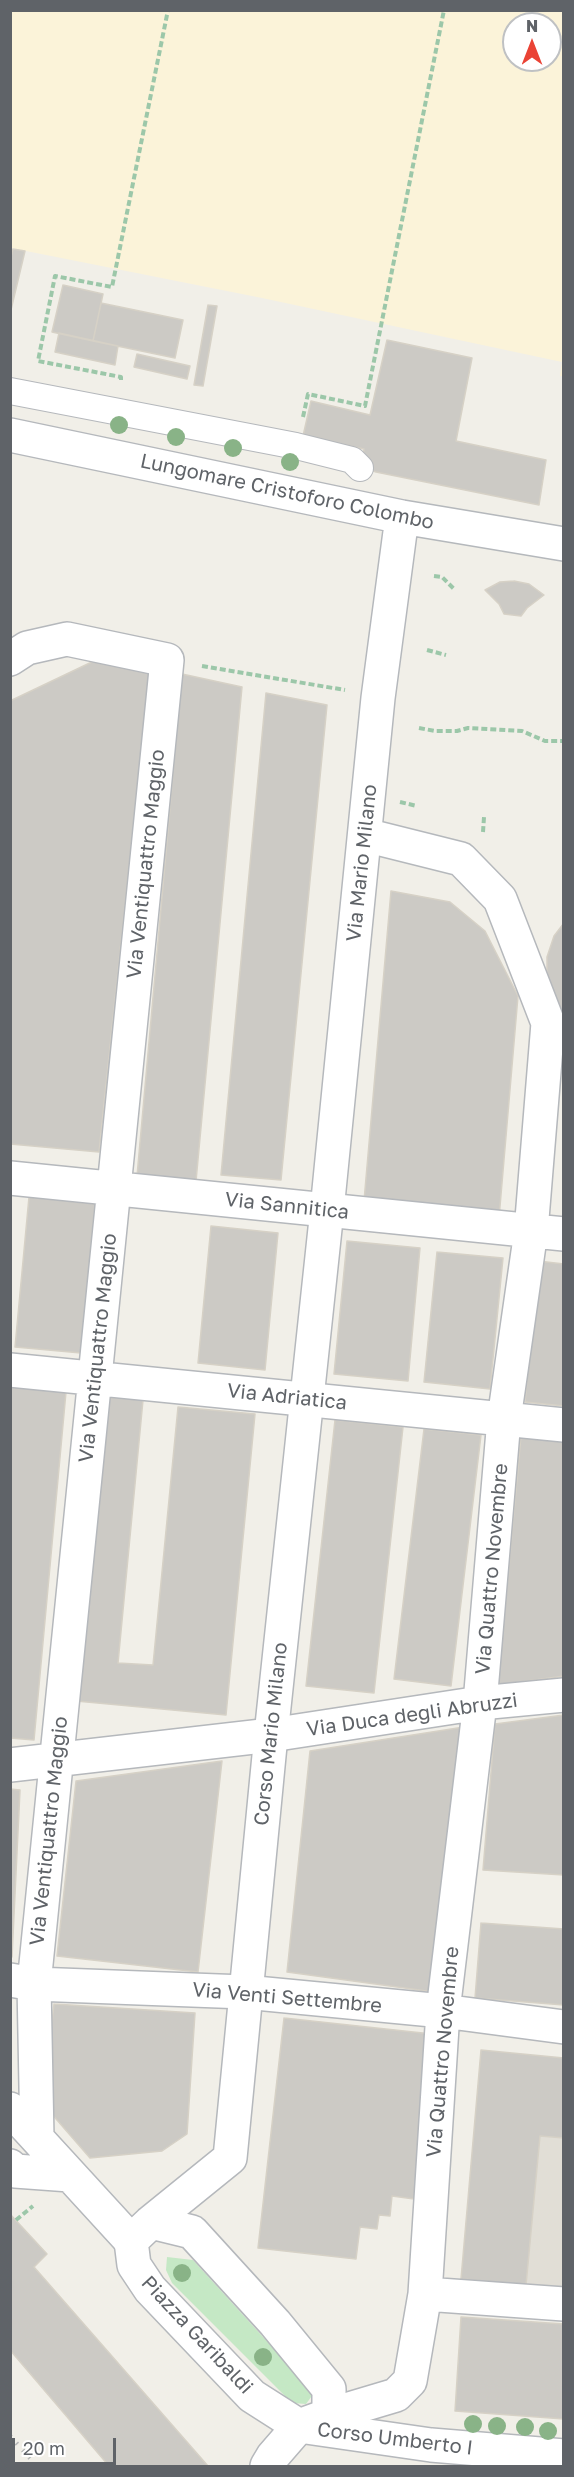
<!DOCTYPE html>
<html>
<head>
<meta charset="utf-8">
<style>
  body { margin:0 }
  #map { position:relative; width:574px; height:2477px; overflow:hidden; background:#f1efe8; font-family:"Golos Text",sans-serif }
  canvas { display:block }
  .frame { position:absolute; inset:0; border:12px solid #5f6368; pointer-events:none }
  .north { position:absolute; left:502px; top:12px; width:60px; height:60px; box-sizing:border-box; background:#fff; border:2px solid #bfc1c3; border-radius:50%; rotate:0deg; font-size:16px; font-weight:700; line-height:24px; text-align:center; color:#5f6368 }
  .north::after { content:''; display:block; margin:auto; width:21px; height:27px; background:#ea4335; clip-path:polygon(50% 0,100% 100%,50% 72%,0 100%) }
  .scale { position:absolute; left:12px; top:2438px; width:104px; height:27px; box-sizing:border-box; border:3px solid #5f6368; border-top:0; padding-left:8px; font-size:18px; line-height:21px; white-space:nowrap; color:#5f6368; -webkit-text-stroke:4px #fff; paint-order:stroke }
</style>
</head>
<body>
<div id="map">
<canvas width="574" height="2477"></canvas>
<div class="frame"></div>
<div class="north">N</div>
<div class="scale">20 m</div>
</div>
<script>
const g = document.querySelector('canvas').getContext('2d');
g.lineJoin = 'round';
function fill(path, color) { g.fillStyle = color; g.fill(path, 'evenodd'); }
const shape = rows => new Path2D(rows.map(r => 'M' + r).join(''));
function trace(path, color, width, dash) { g.strokeStyle = color; g.lineWidth = width; g.lineCap = dash ? 'butt' : 'round'; g.setLineDash(dash || []); g.stroke(path); }
function label(font, color, halo, rows, align = 'center') {
  g.font = font + ' "Golos Text",sans-serif'; g.lineWidth = 5; g.setLineDash([]); g.textBaseline = 'middle'; g.strokeStyle = halo; g.fillStyle = color; for (const [text, x, y, turn = 0] of rows) {
    g.save(); g.translate(x, y); g.rotate((+turn || 0) * Math.PI / 180); g.textAlign = isNaN(turn) ? turn : align; if (halo) g.strokeText(text, 0, 0); g.fillText(text, 0, 0); g.restore();
  }
}
fill(shape([
  [481,2050,563,2058,563,2289,461,2279]
]), '#e1ded6');
fill(shape([
  [167,2257,193,2260,314,2393,306,2404,292,2403,172,2283,166,2270]
]), '#c5e8c5');
fill(shape([
  [10,11,563,11,563,376,560,376,562,362,262,298,11,248],
  [514,24,550,24,550,60,514,60]
]), '#fbf3d9');
const building = shape([
  [13,249,25,251,10,314,10,260,13,249],
  [63,285,103,294,93,341,52,332,63,285],
  [101,303,183,320,175,358,93,341,101,303],
  [208,305,217,306,203,386,194,385,208,305],
  [59,333,118,346,115,365,55,352,59,333],
  [387,340,472,358,456,441,546,460,539,505,376,472,370,470,363,456,364,449,303,436,311,401,370,415,387,340],
  [137,354,190,366,187,379,134,367,137,354],
  [514,581,529,584,544,595,527,608,521,616,504,614,499,604,485,590,500,582,514,581],
  [96,660,150,665,99,1152,10,1144,10,701,96,660],
  [182,674,242,687,196,1181,137,1176,182,674],
  [266,693,327,705,281,1180,221,1175,266,693],
  [391,891,450,902,485,931,518,996,499,1218,364,1201,391,891],
  [564,923,564,1014,553,999,547,978,547,957,554,936,564,923],
  [29,1197,95,1204,81,1353,15,1347,29,1197],
  [211,1226,278,1233,265,1370,198,1363,211,1226],
  [347,1241,420,1248,408,1381,334,1374,347,1241],
  [437,1252,503,1258,490,1389,424,1382,437,1252],
  [538,1261,564,1264,564,1406,525,1402,538,1261],
  [10,1387,66,1392,34,1740,10,1738,10,1387],
  [105,1397,143,1400,118,1663,153,1665,178,1407,255,1414,226,1715,76,1701,105,1397],
  [335,1420,403,1427,374,1693,306,1686,335,1420],
  [424,1429,481,1435,451,1686,394,1679,424,1429],
  [521,1436,564,1441,564,1676,498,1685,521,1436],
  [564,1715,564,1875,483,1870,495,1724,564,1715],
  [464,1727,434,1992,287,1972,310,1751,464,1727],
  [222,1761,198,1972,57,1956,76,1781,222,1761],
  [10,1789,20,1790,12,1957,10,1957,10,1789],
  [481,1923,564,1929,564,2005,475,1998,481,1923],
  [54,2004,195,2013,187,2134,162,2151,90,2158,50,2112,46,2079,54,2004],
  [284,2018,432,2034,414,2199,392,2196,390,2216,379,2215,377,2229,360,2227,356,2259,258,2248,284,2018],
  [481,2050,564,2058,564,2138,540,2136,526,2285,461,2279,481,2050],
  [10,2214,47,2254,34,2267,208,2466,109,2466,10,2350,10,2214],
  [461,2317,564,2324,564,2419,455,2411,461,2317]
]);
fill(building, '#cccac5');
trace(building, '#d6d1c6', 1.5);
const pedestrian = shape([
  [10,391,296,446,352,460,360,468]
]);
const minor = shape([
  [10,659,27,648,67,639,167,660,34,1984,37,2138],
  [10,1178,564,1234],
  [10,1370,564,1425],
  [10,1765,271,1735,480,1703,564,1695],
  [10,1980,34,1984,245,1992,443,2011,564,2027],
  [10,2109,131,2241],
  [10,2166,15,2171,70,2175],
  [425,2294,564,2304],
  [329,2415,396,2395,410,2381,425,2294,443,2011,480,1703,504,1419,531,1231,548,1023,500,899,461,859,365,835],
  [267,2466,273,2456,299,2426]
]);
const tertiary = shape([
  [10,435,402,517,564,544],
  [402,517,378,698,327,1210,271,1735,230,2158,151,2222,131,2241,134,2265,150,2289,252,2396,299,2426,431,2445,564,2456],
  [151,2222,192,2232,275,2323,329,2389,329,2415,299,2426]
]);
trace(pedestrian, '#b5b8bc', 28);
trace(minor, '#b5b8bc', 36);
trace(tertiary, '#b5b8bc', 36);
trace(shape([
  [121,380,121,377,38,361,55,276,112,287,168,10],
  [303,417,308,394,365,406,444,10],
  [434,576,442,577,454,589],
  [427,650,446,655],
  [202,666,345,690],
  [419,728,435,731,457,731,468,728,522,731,545,741,564,741],
  [400,802,417,806],
  [483,832,484,817],
  [16,2220,33,2206]
]), '#9cc7a9', 4, [6, 3]);
trace(pedestrian, '#fff', 26);
trace(minor, '#fff', 33);
trace(tertiary, '#fff', 33);
trace(shape([
  [10,2436,37,2466]
]), '#b6b7b8', 4.5, [1.5, 8]);
g.fillStyle = '#89b387';
for (const [x, y] of [
  [119,425],
  [176,437],
  [233,448],
  [290,462],
  [182,2273],
  [263,2357],
  [473,2424],
  [497,2426],
  [525,2427],
  [548,2431]
]) { g.beginPath(); g.arc(x, y, 9, 0, 2 * Math.PI); g.fill(); }
label('20px', '#5f6368', '#fff', [
  ["Lungomare Cristoforo Colombo",287,492,12],
  ["Via Mario Milano",362,863,-84],
  ["Via Ventiquattro Maggio",146,864,-84],
  ["Via Sannitica",287,1206,6],
  ["Via Ventiquattro Maggio",98,1348,-84],
  ["Via Adriatica",287,1397,6],
  ["Via Quattro Novembre",492,1569,-85],
  ["Via Duca degli Abruzzi",412,1715,-8],
  ["Corso Mario Milano",271,1734,-84],
  ["Via Ventiquattro Maggio",49,1831,-84],
  ["Via Venti Settembre",287,1998,5],
  ["Via Quattro Novembre",443,2052,-85],
  ["Piazza Garibaldi",197,2335,47],
  ["Corso Umberto I",395,2439,7]
]);
</script>
</body>
</html>
